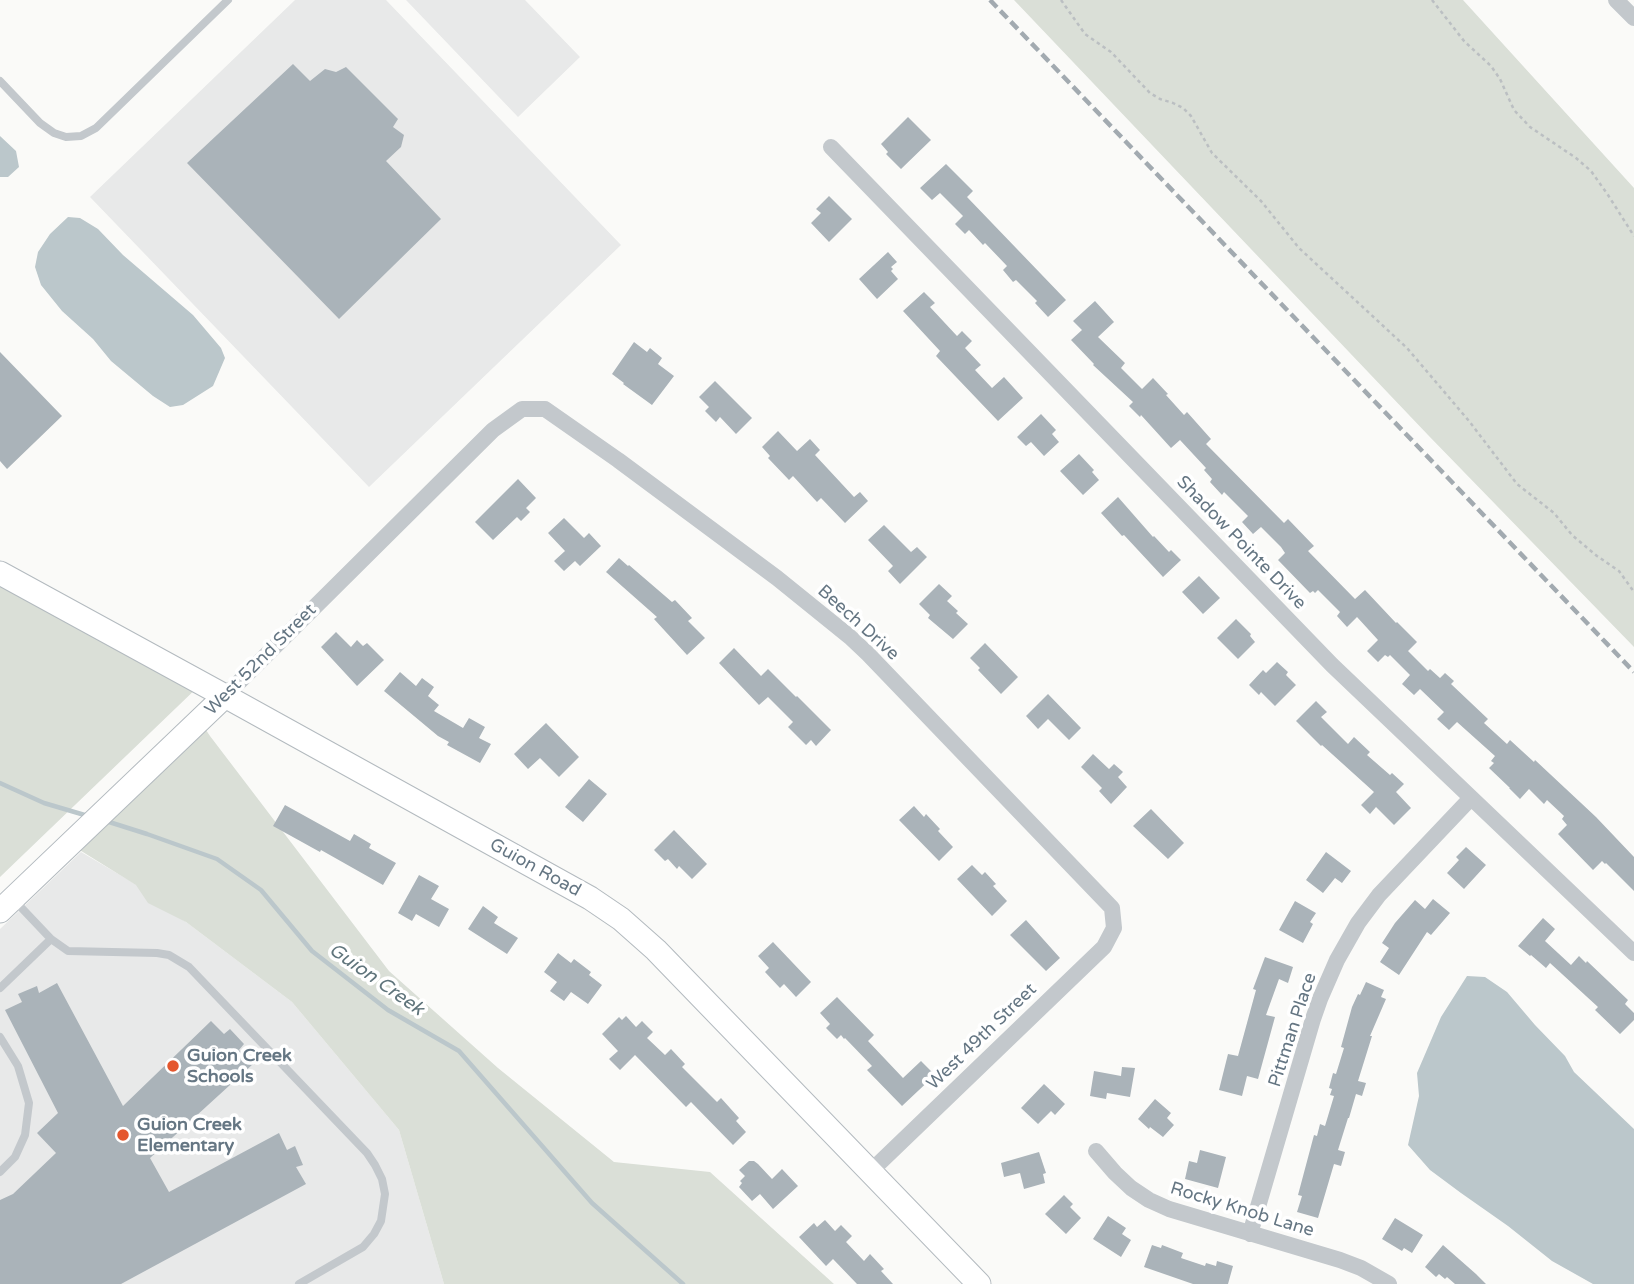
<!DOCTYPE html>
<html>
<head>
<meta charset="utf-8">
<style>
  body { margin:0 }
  canvas { display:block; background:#fafaf8 }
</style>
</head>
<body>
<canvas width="1634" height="1284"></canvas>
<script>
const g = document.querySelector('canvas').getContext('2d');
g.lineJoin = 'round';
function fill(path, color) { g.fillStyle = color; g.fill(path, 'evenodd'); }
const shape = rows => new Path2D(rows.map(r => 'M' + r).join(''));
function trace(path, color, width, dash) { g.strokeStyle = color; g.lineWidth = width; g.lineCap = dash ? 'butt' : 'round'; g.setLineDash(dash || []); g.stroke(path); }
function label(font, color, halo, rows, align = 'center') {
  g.font = font + ' "Varela Round",sans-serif'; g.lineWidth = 7; g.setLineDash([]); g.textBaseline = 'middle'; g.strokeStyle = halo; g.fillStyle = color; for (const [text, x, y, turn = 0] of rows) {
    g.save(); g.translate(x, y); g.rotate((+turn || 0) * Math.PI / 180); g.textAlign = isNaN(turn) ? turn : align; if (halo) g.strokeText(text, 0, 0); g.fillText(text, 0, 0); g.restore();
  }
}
fill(shape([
  [295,0,386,0,621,245,369,487,90,197],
  [406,0,525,0,580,57,518,117],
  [81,852,137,885,292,1002,399,1130,444,1284,0,1284,0,929]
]), '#e8e9e9');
fill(shape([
  [1014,0,1463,0,1634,188,1634,647,1428,435],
  [0,573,202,683,0,877],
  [200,721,210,736,389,971,498,1068,614,1162,710,1172,834,1284,444,1284,399,1130,292,1002,186,922,148,903,136,885,70,844]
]), '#dadfd7');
fill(shape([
  [0,136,16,151,19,167,8,177,0,177],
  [68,217,80,218,98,229,123,255,193,315,221,348,225,358,213,386,183,405,170,407,153,396,111,361,93,339,62,311,41,285,35,267,38,252,50,234],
  [1467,976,1485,977,1507,992,1535,1025,1565,1056,1574,1072,1634,1129,1634,1284,1593,1284,1552,1261,1508,1226,1461,1193,1430,1170,1408,1145,1419,1096,1417,1073,1441,1017]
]), '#bbc7cb');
trace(shape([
  [0,783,44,803,88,816],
  [106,821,147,834,217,859,261,890,312,951,388,1010,459,1051,592,1203,683,1284]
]), '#bbc7cb', 4.5);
fill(shape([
  [293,64,310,81,325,69,336,72,346,67,398,119,393,127,404,135,401,147,386,161,441,219,339,319,187,163],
  [908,117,931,140,901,169,886,154,888,152,881,144],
  [946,164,973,191,967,197,1066,300,1048,317,1035,303,1037,301,1016,280,1013,282,1003,270,1007,266,985,243,983,245,969,230,965,234,955,224,963,216,940,193,932,200,920,188],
  [829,196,852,219,829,242,811,223,821,213,816,209],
  [888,252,897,262,891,267,893,269,891,271,898,279,877,299,859,279],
  [924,292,935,303,930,307,957,336,962,331,972,341,965,348,981,365,975,370,992,388,1004,377,1023,398,998,421,936,356,940,351,903,311],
  [1095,301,1114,322,1098,337,1125,363,1121,368,1142,389,1153,378,1168,394,1166,395,1184,415,1187,412,1211,439,1206,444,1284,523,1288,519,1314,546,1308,551,1355,599,1365,590,1396,623,1397,622,1417,642,1408,651,1428,671,1430,669,1440,678,1445,673,1454,681,1451,684,1488,719,1484,723,1507,744,1510,740,1534,762,1535,760,1596,817,1634,857,1634,891,1606,863,1605,864,1602,861,1593,870,1558,834,1567,825,1562,819,1564,816,1547,800,1544,804,1529,789,1520,799,1509,788,1510,788,1489,768,1494,763,1491,761,1495,756,1457,722,1449,730,1437,719,1444,712,1420,689,1414,695,1402,684,1410,675,1390,655,1388,657,1385,655,1378,662,1367,651,1378,640,1357,617,1347,627,1337,616,1340,612,1318,590,1315,593,1313,591,1310,593,1278,560,1285,553,1281,547,1261,527,1253,534,1242,522,1248,516,1224,492,1222,495,1210,482,1212,479,1204,470,1206,468,1180,440,1171,448,1141,415,1140,417,1129,406,1133,402,1093,365,1094,364,1071,340,1082,330,1073,321],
  [634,342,647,352,650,348,662,358,658,364,674,376,652,405,623,384,624,383,612,374],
  [0,352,62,416,7,469,0,461],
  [715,381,752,418,736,434,720,417,716,422,705,411,709,407,699,397],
  [1041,414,1056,430,1052,434,1059,442,1044,456,1031,442,1026,446,1017,437],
  [778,431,797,451,810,439,820,450,815,455,854,497,860,492,868,501,845,523,821,498,817,502,793,476,789,480,768,458,770,456,762,447],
  [1079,454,1094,470,1092,472,1099,480,1083,495,1060,471],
  [518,479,536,498,526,508,530,512,521,521,517,517,493,540,475,522],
  [1118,497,1153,537,1154,536,1169,552,1171,550,1181,560,1163,577,1124,535,1122,536,1101,513],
  [564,518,584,538,589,533,601,546,580,566,575,561,564,571,554,561,565,551,548,533],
  [884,525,911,552,917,547,927,557,900,584,888,571,893,566,868,540],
  [619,558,628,566,629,565,672,602,675,600,692,618,688,621,705,638,687,655,654,619,657,617,606,572],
  [1199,576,1220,598,1203,614,1182,592],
  [939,584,952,596,947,601,958,611,956,613,968,624,953,639,928,618,930,615,919,604],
  [1236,619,1251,634,1250,636,1255,642,1238,659,1217,638],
  [336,632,351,647,357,640,363,646,367,643,384,660,357,686,321,647],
  [985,643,1018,677,1001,694,978,670,980,668,970,658],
  [734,648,761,676,768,669,796,697,797,696,831,730,816,746,811,740,806,745,788,727,793,722,768,697,759,705,719,663],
  [1277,662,1288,672,1286,675,1296,685,1275,706,1261,692,1259,695,1249,685,1263,670,1266,673],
  [400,672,416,686,422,678,434,687,428,696,439,705,434,711,463,728,469,718,485,727,479,738,491,744,480,763,447,745,449,742,438,736,384,691],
  [1048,694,1081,728,1069,740,1048,719,1038,729,1026,716],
  [1316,701,1327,712,1321,717,1348,744,1354,737,1370,752,1367,755,1390,775,1392,773,1404,784,1396,792,1411,808,1394,825,1376,807,1370,814,1361,805,1374,792,1322,745,1321,746,1296,721],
  [546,723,579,757,559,777,540,758,528,769,514,754],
  [1093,754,1109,769,1114,764,1123,772,1118,777,1127,787,1111,804,1099,791,1102,788,1081,767],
  [589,779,607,794,583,822,565,807],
  [285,805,350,841,354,834,371,844,369,848,396,863,383,885,321,850,320,852,273,826],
  [914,806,924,817,926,814,940,829,938,831,953,847,939,861,899,820],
  [1151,809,1184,843,1168,859,1133,826],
  [674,830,707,864,692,879,679,866,677,869,668,859,665,861,654,850],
  [1466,847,1486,865,1464,889,1447,873,1459,860,1456,857],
  [1326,852,1351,871,1342,883,1335,878,1323,893,1306,880],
  [972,865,982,875,985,872,996,884,993,886,1007,901,992,916,957,879],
  [419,875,439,886,431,899,449,909,439,927,416,914,412,921,398,913],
  [1433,899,1450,913,1431,935,1427,932,1399,975,1380,962,1389,948,1382,943,1395,923,1415,900,1425,909],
  [1295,901,1316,913,1310,922,1313,924,1303,943,1279,930],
  [483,906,498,917,494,923,518,938,507,954,468,929],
  [1543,918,1555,929,1545,941,1571,965,1579,956,1586,963,1587,961,1628,1000,1625,1004,1634,1013,1634,1020,1620,1034,1595,1010,1598,1007,1550,963,1546,968,1531,955,1530,956,1518,946],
  [1026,920,1060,958,1046,971,1010,935],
  [773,942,811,982,796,997,784,984,780,988,765,972,769,968,758,956],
  [558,953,571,963,574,959,591,972,589,975,602,985,588,1004,571,992,564,1001,550,991,557,982,544,972],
  [1265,957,1293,967,1288,983,1279,979,1266,1015,1275,1017,1258,1079,1247,1076,1242,1096,1219,1090,1228,1054,1238,1056,1256,990,1253,989],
  [1366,982,1384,990,1381,997,1386,999,1370,1036,1372,1036,1358,1081,1366,1083,1362,1096,1356,1094,1349,1118,1348,1118,1338,1150,1345,1152,1341,1166,1334,1164,1318,1218,1297,1212,1302,1196,1298,1195,1314,1135,1317,1136,1320,1124,1325,1126,1334,1096,1330,1095,1332,1089,1329,1088,1333,1073,1336,1074,1344,1048,1341,1047,1352,1007,1358,994,1360,995],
  [57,983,123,1106,211,1021,224,1034,230,1029,244,1044,239,1050,253,1064,150,1158,169,1192,279,1133,287,1150,295,1146,303,1165,296,1167,306,1184,121,1284,0,1284,0,1200,13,1194,56,1153,37,1133,58,1113,5,1010,22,1002,18,994,37,986,39,993],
  [837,997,874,1035,868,1041,903,1078,921,1061,935,1075,902,1106,867,1070,872,1066,845,1038,844,1039,841,1035,837,1039,826,1028,830,1024,820,1013],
  [626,1016,636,1027,642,1021,653,1032,647,1038,665,1055,671,1049,685,1064,682,1067,717,1102,721,1098,739,1118,736,1121,746,1132,733,1145,691,1102,686,1107,635,1055,620,1070,609,1059,618,1051,602,1034,619,1017,622,1020],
  [1122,1067,1135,1068,1130,1097,1107,1093,1106,1099,1090,1096,1094,1071,1121,1076],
  [1044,1084,1065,1104,1055,1115,1051,1111,1038,1124,1021,1108],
  [1155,1099,1171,1113,1167,1118,1174,1125,1163,1137,1150,1127,1149,1129,1138,1119],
  [1200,1150,1226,1157,1218,1188,1185,1179,1189,1161,1197,1163],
  [1039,1152,1046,1173,1043,1174,1045,1183,1024,1189,1020,1173,1004,1177,1001,1163],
  [749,1161,754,1161,758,1164,772,1179,782,1169,798,1186,773,1209,760,1194,752,1201,739,1187,742,1183,740,1181,745,1176,739,1170],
  [1064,1195,1073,1204,1070,1207,1081,1218,1066,1234,1045,1214],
  [1108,1216,1126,1228,1122,1234,1131,1240,1121,1257,1093,1239],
  [1395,1218,1423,1235,1412,1253,1404,1248,1402,1251,1382,1239],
  [825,1220,835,1231,841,1225,852,1236,846,1242,864,1261,870,1254,884,1269,881,1271,893,1284,857,1284,833,1259,826,1266,799,1237,814,1223,817,1227],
  [1152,1245,1161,1248,1162,1245,1183,1253,1181,1258,1205,1266,1206,1263,1216,1266,1217,1261,1233,1266,1228,1284,1193,1284,1144,1267],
  [1443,1245,1476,1274,1486,1284,1455,1284,1447,1277,1445,1279,1439,1274,1436,1277,1425,1267]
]), '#aab3b9');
const secondary = shape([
  [0,573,225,696,590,898,621,919,656,950,979,1284],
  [0,911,225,696]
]);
trace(secondary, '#b3babf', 25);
trace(shape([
  [1061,0,1085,34,1111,52,1150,93,1160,99,1173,103,1183,108,1191,116,1212,153,1261,201,1299,248,1407,348,1469,421,1517,484,1554,513,1572,535,1597,556,1619,571,1634,592],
  [1432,0,1464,41,1491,66,1500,79,1514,110,1530,127,1576,158,1591,171,1608,195,1634,236]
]), '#bbbfc2', 2.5, [3.5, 3.5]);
trace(shape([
  [0,81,40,123,54,133,66,137,81,136,96,128,228,0],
  [15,901,51,939,68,951,157,953,169,955,189,967,367,1153,375,1165,382,1179,385,1194,381,1221,374,1234,363,1247,299,1284],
  [0,988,51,939],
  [0,1037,18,1066,29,1103,25,1135,15,1157,0,1172]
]), '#c3c8cc', 8);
trace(shape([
  [1616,0,1634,18],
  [831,147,1332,665,1634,953],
  [225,696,493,430,522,409,545,409,618,460,777,578,850,637,868,654,1112,908,1114,928,1104,947,871,1171],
  [1096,1151,1115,1173,1131,1188,1149,1200,1169,1209,1340,1260,1361,1268,1389,1284],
  [1250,1234,1313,1019,1320,999,1337,960,1358,923,1379,895,1471,798]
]), '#c3c8cc', 16);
trace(secondary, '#fff', 23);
trace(shape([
  [990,0,1634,672]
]), '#a2aab0', 4.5, [10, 5]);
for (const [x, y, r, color] of [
  [173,1066,7,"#e4572e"],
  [123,1135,7,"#e4572e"]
]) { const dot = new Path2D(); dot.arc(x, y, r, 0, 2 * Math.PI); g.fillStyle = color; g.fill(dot); trace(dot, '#fff', 2.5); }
label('18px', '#657683', '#fff', [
  ["Shadow Pointe Drive",1241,543,46],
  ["Beech Drive",858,623,42],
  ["West 52nd Street",261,660,-45],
  ["Guion Road",535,868,29],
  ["Pittman Place",1293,1030,-72],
  ["West 49th Street",982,1037,-44],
  ["Rocky Knob Lane",1242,1210,17]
]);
label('bold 18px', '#657683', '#fff', [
  ["Guion Creek",187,1056],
  ["Schools",187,1077],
  ["Guion Creek",137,1125],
  ["Elementary",137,1146]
], 'left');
label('italic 19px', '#60757c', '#fff', [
  ["Guion Creek",376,980,35]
]);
</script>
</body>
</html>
